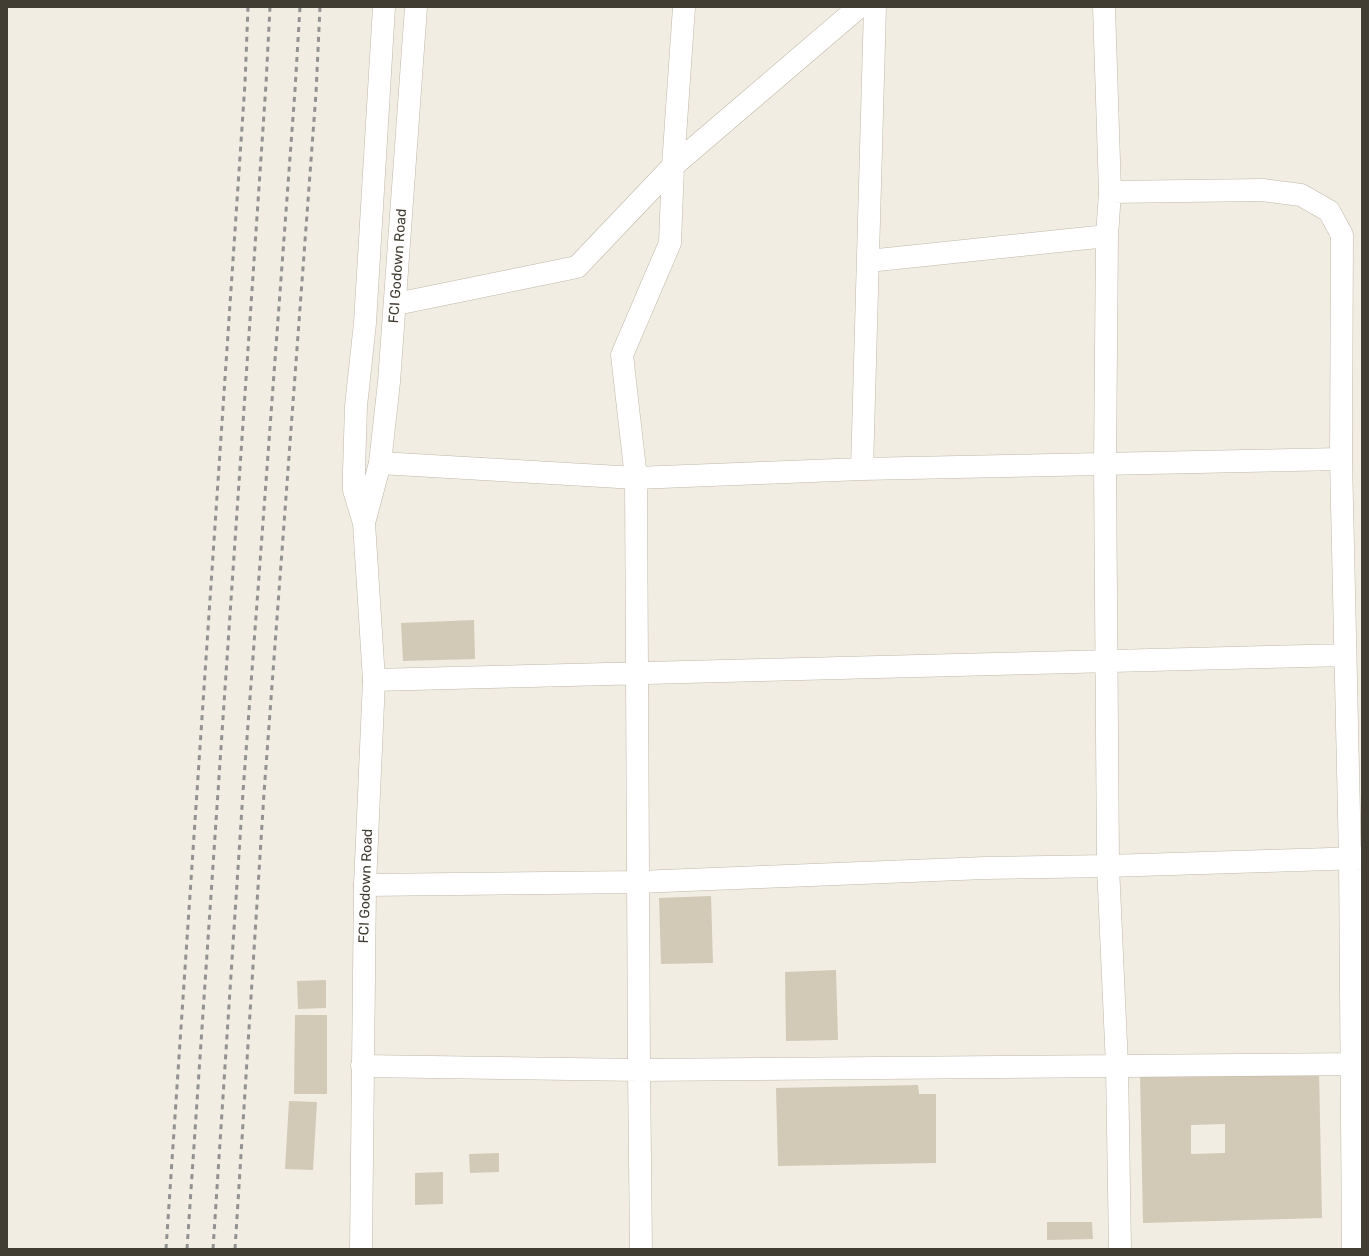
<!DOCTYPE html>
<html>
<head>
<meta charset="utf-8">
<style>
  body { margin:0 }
  #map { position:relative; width:1369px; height:1256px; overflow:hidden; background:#f1ede2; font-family:Rubik,sans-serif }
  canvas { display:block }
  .frame { position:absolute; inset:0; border:8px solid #423d33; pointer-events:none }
</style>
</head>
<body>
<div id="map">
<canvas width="1369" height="1256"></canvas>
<div class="frame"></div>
</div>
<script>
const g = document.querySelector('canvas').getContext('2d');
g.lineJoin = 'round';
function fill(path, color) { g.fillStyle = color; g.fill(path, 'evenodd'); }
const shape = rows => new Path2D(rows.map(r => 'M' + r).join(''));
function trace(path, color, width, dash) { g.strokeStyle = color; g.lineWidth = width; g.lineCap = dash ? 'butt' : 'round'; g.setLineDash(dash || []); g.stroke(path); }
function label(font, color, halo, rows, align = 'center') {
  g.font = font + ' Rubik,sans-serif'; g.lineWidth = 4; g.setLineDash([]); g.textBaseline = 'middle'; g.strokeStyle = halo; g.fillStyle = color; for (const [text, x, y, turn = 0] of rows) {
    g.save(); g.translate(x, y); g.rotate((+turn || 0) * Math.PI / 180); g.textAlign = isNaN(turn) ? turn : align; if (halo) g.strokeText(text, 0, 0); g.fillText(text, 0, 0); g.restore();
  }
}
fill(shape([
  [474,620,475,659,403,661,401,623],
  [711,896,713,963,661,964,659,898],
  [836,970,838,1040,786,1041,785,972],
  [326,980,326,1008,298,1009,297,981],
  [295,1015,327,1015,327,1094,294,1094],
  [1319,1070,1322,1218,1143,1223,1140,1074],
  [1225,1124,1225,1153,1191,1154,1191,1125],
  [918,1085,919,1094,936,1094,936,1163,778,1166,776,1088],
  [289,1101,317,1102,313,1170,285,1169],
  [499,1153,499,1172,470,1173,469,1154],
  [443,1172,443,1204,415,1205,415,1173],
  [1047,1222,1092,1222,1093,1239,1047,1240]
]), '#d2c9b7');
const minor = shape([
  [1104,7,1110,192,1107,236,1105,464,1108,866,1117,1066,1120,1249],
  [1110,192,1262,190,1301,195,1329,211,1342,235,1341,459,1350,858,1353,1249],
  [868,261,1107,236],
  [396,304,577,267,673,166,859,7],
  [380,463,636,478,862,469,1341,459],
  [862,469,875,7],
  [374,680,1345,655],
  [365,885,638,882,985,868,1108,866,1362,858],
  [362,1066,639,1070,1362,1064],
  [641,1249,639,1070,636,478,622,355,670,243,673,166,684,7]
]);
const tertiary = shape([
  [364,523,380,463,389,382,416,7],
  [361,1249,365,885,374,680,364,523,354,490,354,471,356,406,365,323,384,7]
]);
trace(minor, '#bfb8a8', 23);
trace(tertiary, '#bfb8a8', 23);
trace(minor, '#fff', 22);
trace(tertiary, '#fff', 22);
trace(shape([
  [166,1249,245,83,248,7],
  [187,1249,266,84,270,7],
  [213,1249,243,792,295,90,300,7],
  [235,1249,264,793,316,93,320,7]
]), '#929292', 3, [5, 5]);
label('14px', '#423d33', '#fff', [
  ["FCI Godown Road",398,266,-86],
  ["FCI Godown Road",366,886,-88]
]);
</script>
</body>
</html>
